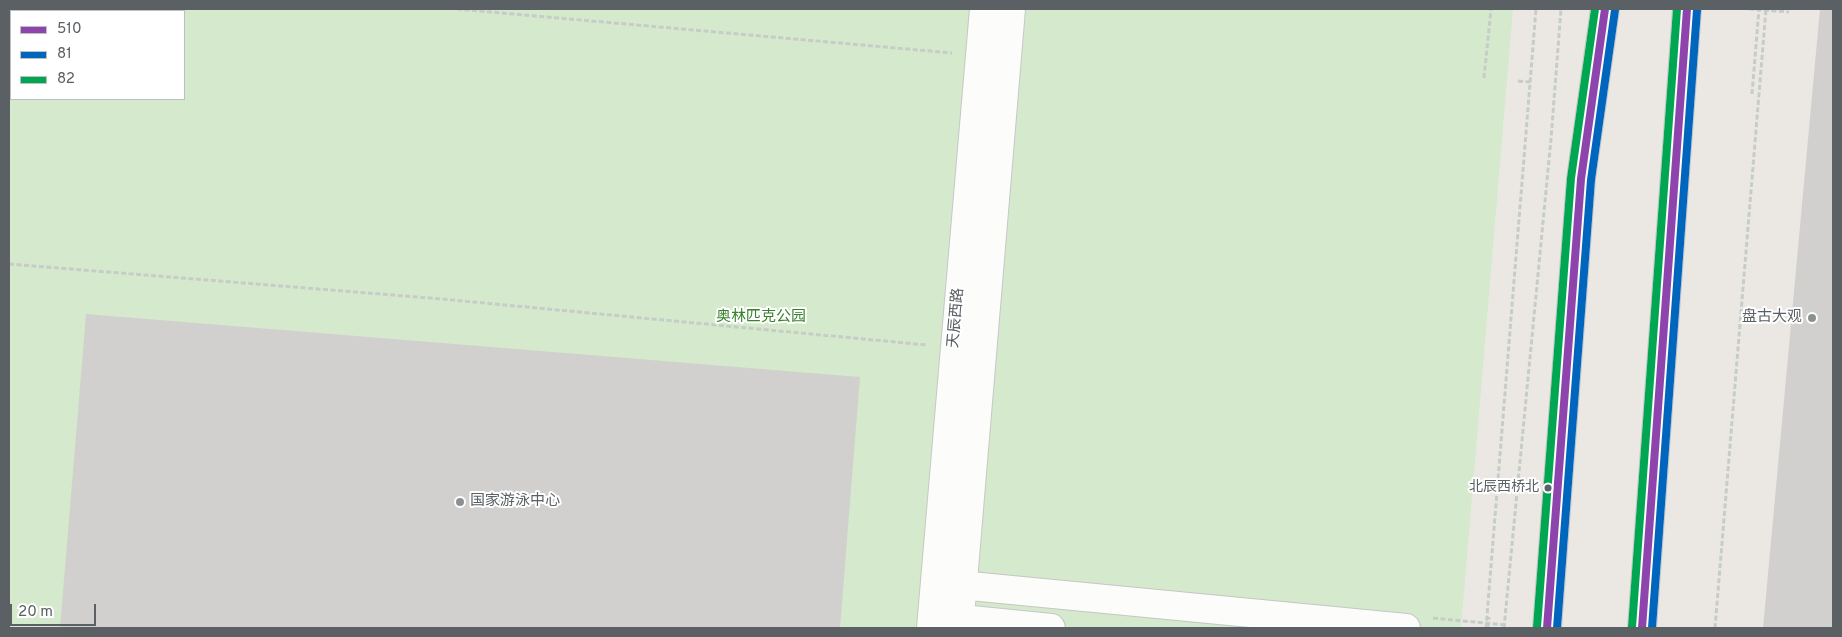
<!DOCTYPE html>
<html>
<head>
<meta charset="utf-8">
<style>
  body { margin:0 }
  #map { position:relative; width:1842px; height:637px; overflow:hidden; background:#ebe8e4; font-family:Overpass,sans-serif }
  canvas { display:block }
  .frame { position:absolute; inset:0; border:10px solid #5a6064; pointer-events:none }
  .legend { position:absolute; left:10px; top:10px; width:175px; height:90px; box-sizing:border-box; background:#fff; border:1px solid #bdbfc1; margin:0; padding:6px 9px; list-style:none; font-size:15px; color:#5a6064 }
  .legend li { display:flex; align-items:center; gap:10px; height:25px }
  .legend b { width:25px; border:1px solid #bdbfc1 }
  .scale { position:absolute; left:10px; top:604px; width:86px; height:22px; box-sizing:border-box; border:2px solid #5a6064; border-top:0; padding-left:6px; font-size:15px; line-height:18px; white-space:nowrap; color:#5a6064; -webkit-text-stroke:4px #fff; paint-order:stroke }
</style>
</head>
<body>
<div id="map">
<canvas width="1842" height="637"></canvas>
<div class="frame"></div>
<ul class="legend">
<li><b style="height:6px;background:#8e44ad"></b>510</li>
<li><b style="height:6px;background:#0065bd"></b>81</li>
<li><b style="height:6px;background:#00a651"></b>82</li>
</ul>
<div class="scale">20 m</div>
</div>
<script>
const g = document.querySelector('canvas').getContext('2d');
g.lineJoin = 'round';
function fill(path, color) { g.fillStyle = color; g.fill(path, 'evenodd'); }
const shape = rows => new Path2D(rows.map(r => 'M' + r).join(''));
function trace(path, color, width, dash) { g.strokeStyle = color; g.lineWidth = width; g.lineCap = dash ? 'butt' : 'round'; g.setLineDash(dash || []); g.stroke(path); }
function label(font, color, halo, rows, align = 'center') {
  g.font = font + ' Overpass,"Noto Sans SC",sans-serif'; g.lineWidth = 4; g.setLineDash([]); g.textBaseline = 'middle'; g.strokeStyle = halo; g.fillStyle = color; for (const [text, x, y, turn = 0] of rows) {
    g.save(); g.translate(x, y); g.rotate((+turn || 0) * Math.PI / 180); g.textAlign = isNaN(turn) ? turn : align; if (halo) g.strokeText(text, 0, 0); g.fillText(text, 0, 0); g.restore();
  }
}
fill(shape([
  [9,9,1513,9,1461,628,9,628],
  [11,11,184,11,184,99,11,99]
]), '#d5e9cd');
fill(shape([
  [1820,9,1833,9,1833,628,1763,628],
  [86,314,860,377,840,628,60,628]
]), '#d2d0ce');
const street = shape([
  [939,583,1406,628]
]);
const secondary = shape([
  [941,617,1051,628],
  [931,628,984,9],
  [959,628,1011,9],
  [1547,628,1581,179,1605,9],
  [1642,628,1687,9]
]);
trace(street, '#c6c6c5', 30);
trace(secondary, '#c7c7c7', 30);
trace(shape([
  [457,9,952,53],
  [1484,78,1491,9],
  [1518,81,1530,82],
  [1752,94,1759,9],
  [9,264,442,299,927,345],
  [1433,618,1505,625],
  [1488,627,1489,617],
  [1486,628,1536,9],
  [1504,628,1551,139,1561,9],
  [1715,628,1766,9]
]), '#c6cdc7', 3, [5, 2.5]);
trace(street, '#fcfcfb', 28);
trace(secondary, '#fcfcfb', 28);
trace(shape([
  [1749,9,1789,12]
]), '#c6cdc7', 3, [5, 2.5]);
trace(shape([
  [1547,628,1581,179,1605,9],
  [1642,628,1687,9]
]), '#8e44ad', 8);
trace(shape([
  [1557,628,1591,180,1615,10],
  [1652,628,1697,10]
]), '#0065bd', 8);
trace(shape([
  [1537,627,1571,178,1595,9],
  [1632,627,1677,9]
]), '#00a651', 8);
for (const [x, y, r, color] of [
  [1812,318,5,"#8d9091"],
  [1548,488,4.5,"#5a6064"],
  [460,502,5,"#8d9091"]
]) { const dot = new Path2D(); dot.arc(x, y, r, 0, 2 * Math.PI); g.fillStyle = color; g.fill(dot); trace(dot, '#fff', 2); }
label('14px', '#5a6064', '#fff', [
  ["北辰西桥北",1539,488]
], 'right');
label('15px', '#38822b', '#fff', [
  ["奥林匹克公园",761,318]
]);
label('15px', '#5a6064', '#fff', [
  ["天辰西路",957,318,-85]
]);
label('15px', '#5a6064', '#fff', [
  ["盘古大观",1802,318],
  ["国家游泳中心",470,502,"left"]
], 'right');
</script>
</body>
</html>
